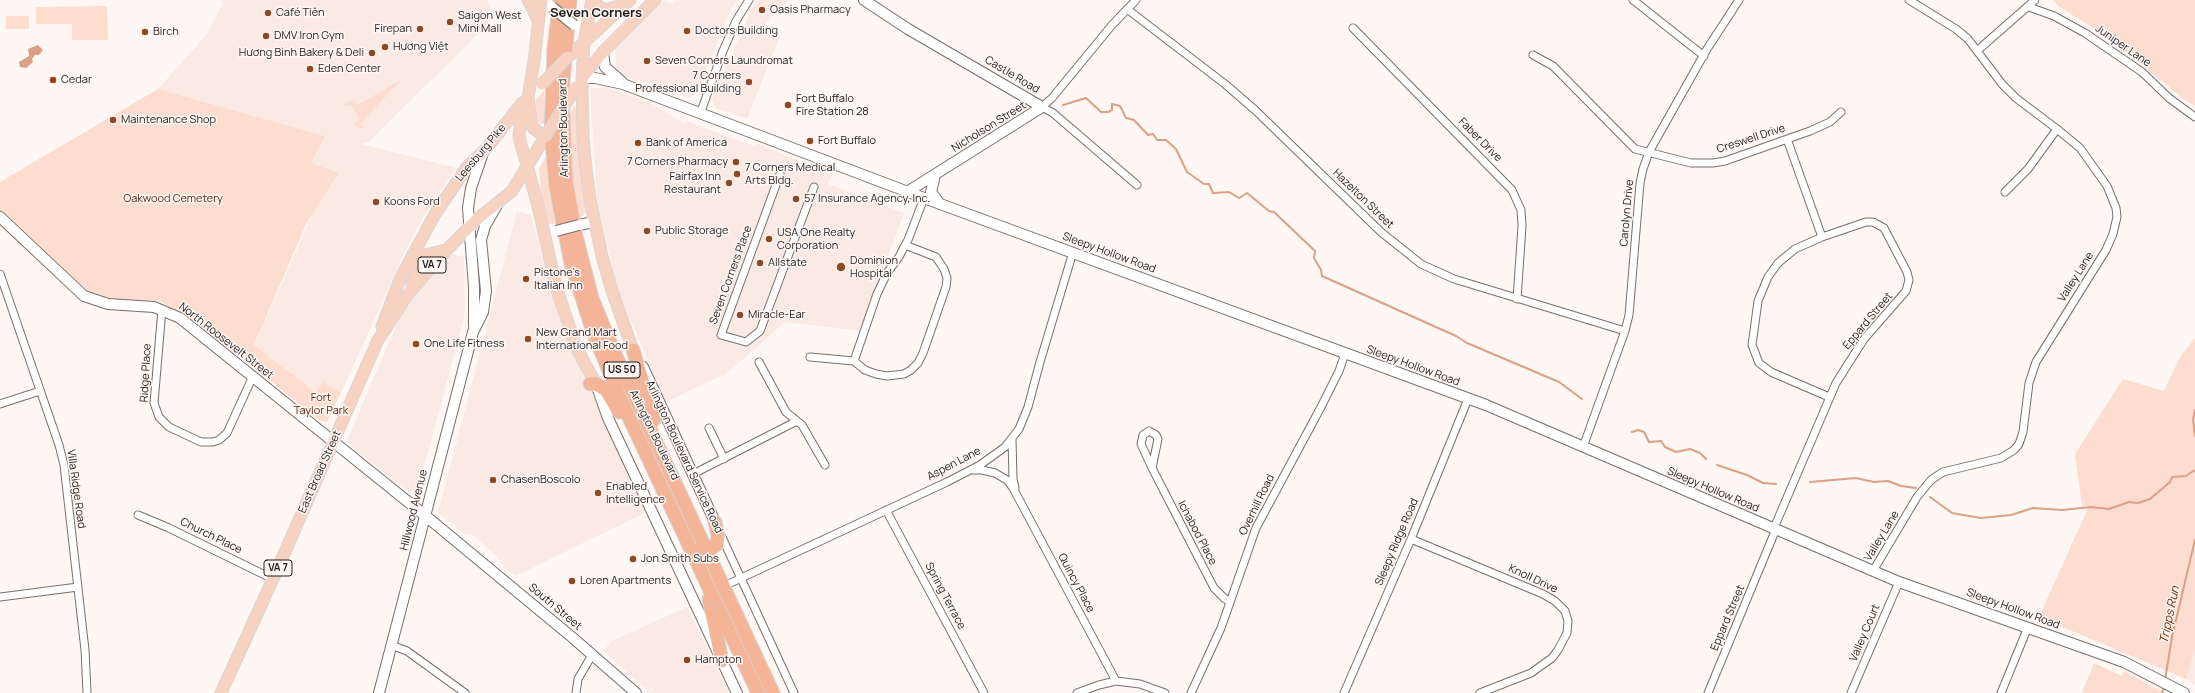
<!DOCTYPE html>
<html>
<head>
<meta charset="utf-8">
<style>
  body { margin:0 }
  canvas { display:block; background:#fef7f3 }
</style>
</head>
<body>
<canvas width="2195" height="693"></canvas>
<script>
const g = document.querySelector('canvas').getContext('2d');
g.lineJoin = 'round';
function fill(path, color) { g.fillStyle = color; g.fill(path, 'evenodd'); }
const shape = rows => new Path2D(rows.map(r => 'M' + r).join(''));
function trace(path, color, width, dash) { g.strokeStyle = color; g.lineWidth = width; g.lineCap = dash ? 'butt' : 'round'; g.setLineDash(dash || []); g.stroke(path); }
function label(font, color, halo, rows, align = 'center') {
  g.font = font + ' Manrope,sans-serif'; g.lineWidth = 3; g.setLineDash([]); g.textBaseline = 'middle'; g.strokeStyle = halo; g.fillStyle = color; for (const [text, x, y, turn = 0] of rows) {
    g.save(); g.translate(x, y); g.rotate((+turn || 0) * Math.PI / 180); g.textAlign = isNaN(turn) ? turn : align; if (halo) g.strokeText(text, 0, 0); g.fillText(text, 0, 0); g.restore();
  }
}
fill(shape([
  [221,0,487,0,493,19,370,141,362,144,456,168,424,216,405,251,341,393,324,382,315,392,254,346,314,211,339,174,311,163,325,136,158,89,207,34,223,3],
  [665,0,673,4,677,0,738,0,731,8,697,92,690,98,617,74,615,49],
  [756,0,789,0,765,24,780,36,747,119,716,108,712,99],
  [606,87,653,104,685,124,686,121,754,146,756,143,832,175,828,184,904,213,860,331,785,322,724,376,723,375,665,402,617,288,597,198,590,89],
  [517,211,531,215,548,280,569,343,646,512,516,576,503,566,496,555,470,533,465,535,438,513],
  [448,253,464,257,465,313,418,490,410,493,351,446,348,438,398,321],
  [687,607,729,693,651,693,603,651,612,641],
  [2195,650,2195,685,2186,679]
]), '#fbeae3');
fill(shape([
  [2054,0,2195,0,2195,106,2185,100,2106,36,2058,6],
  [107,6,108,40,72,40,72,24,36,24,36,7],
  [6,16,29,16,29,29,6,29],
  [401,80,360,124,363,128,360,129,356,126,354,123,360,120,351,105,346,106,345,104,354,100,357,105],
  [158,89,325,136,311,163,339,173,306,224,254,345,315,392,324,382,341,393,327,422,320,421,245,360,160,301,114,299,87,292,0,212,0,182],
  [544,90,544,123,540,124,535,118,536,100],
  [574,106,577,107,581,178,586,212,581,218,577,219,571,176,567,119],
  [547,155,556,224,549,224,545,219,542,207,539,168],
  [2195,338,2195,650,2186,679,2039,617,2089,506,2082,506,2075,454,2123,379,2164,391,2180,357],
  [2094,663,2122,676,2124,671,2164,693,2082,693]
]), '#fcddcf');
fill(shape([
  [38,45,43,50,39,55,35,55,32,59,33,62,26,68,20,67,19,62,29,56,28,49]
]), '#daa188');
trace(shape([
  [1063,105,1086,98,1101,112,1108,112,1112,110,1112,104,1120,106,1126,118,1134,120,1148,135,1153,134,1157,140,1166,140,1176,149,1187,172,1204,184,1209,184,1213,193,1229,192,1239,198,1247,193,1269,211,1274,212,1315,251,1314,258,1321,270,1322,276,1456,336,1467,343,1559,382,1582,399],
  [2195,410,2193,420,2195,436],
  [1632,432,1638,430,1644,432,1649,442,1661,441,1665,447,1676,452,1690,449,1700,453,1706,459],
  [1717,465,1747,475,1763,483,1776,484],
  [1810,482,1856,478,1874,482,1888,481,1901,486,1916,488],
  [1930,497,1952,513,1981,518,2011,515,2033,508,2062,510,2091,507,2109,509,2129,502,2138,503,2150,499,2170,482,2172,477,2186,476,2195,470],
  [2165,680,2172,637,2195,540],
  [2162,693,2164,686]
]), '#daa188', 2);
const street = shape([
  [1136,0,1112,25,1052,98,1042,107,1053,113,1137,185],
  [1633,0,1704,56],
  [2029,7,2054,16,2085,33,2142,72,2169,98,2195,117],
  [1127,9,1225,84,1255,110,1381,232,1421,264,1454,279,1625,331],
  [1353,28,1512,190,1521,210,1522,226,1517,299],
  [1978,50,2035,0],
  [1533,55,1553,66,1635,149,1691,163,1713,163,1725,161,1810,131,1830,122,1841,112],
  [700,114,723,51,736,21,749,0],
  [1787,139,1822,237],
  [780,174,721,335,746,342,760,331,814,187],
  [2005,192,2028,169,2057,129],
  [905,245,936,257,944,269,947,278,946,287,923,353,918,363,911,370,904,374,887,376,876,374,865,370,854,361,877,294,887,273,899,257,905,245,908,240,924,198],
  [0,274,59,445,64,465,85,650,87,693],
  [162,309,154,403,159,417,169,427,201,442,213,442,219,440,227,433,253,376],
  [810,357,854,361],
  [759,362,786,412,802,425,825,465],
  [0,404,40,391],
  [709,428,724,459],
  [1149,431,1156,435,1158,439,1152,468,1141,444,1143,435,1149,431],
  [1012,439,1013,479,1015,488],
  [1583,447,1625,331,1629,315,1640,183,1643,169,1649,152,1707,49,1739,0],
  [1152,468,1214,588,1224,598,1230,602],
  [973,470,982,470,995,473,1007,480,1013,488,1116,681],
  [693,474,797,421],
  [886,510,984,693],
  [138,515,169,528,273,579],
  [1774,528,1836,383,1864,339,1906,291,1909,280,1907,272,1884,228,1873,222,1866,222,1822,237,1795,249,1778,263,1768,277,1758,301,1752,345,1759,363,1771,372,1829,397],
  [720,533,794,693],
  [1411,539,1543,594,1555,601,1565,611,1568,621,1567,633,1558,650,1552,658,1531,673,1480,693],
  [1873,571,1917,497,1931,480,1943,472,2001,458,2014,450,2019,444,2023,432,2029,383,2036,362,2106,250,2113,234,2117,217,2116,208,2107,186,2080,148,2057,129,2016,98,2002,84,1968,39,1956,29,1909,0],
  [724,586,947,482,980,465,1005,447,1019,429,1028,407,1040,362,1073,252],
  [0,597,78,587],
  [391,645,407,651,465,693],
  [576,693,578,679,592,655],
  [1077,693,1099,685,1116,681,1140,684,1165,693],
  [1191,693,1221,628,1256,528,1321,407,1339,371,1345,354],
  [1344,693,1411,539,1468,399],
  [1708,693,1776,529],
  [1851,693,1899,582],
  [2001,693,2028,627]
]);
const secondary = shape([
  [864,0,908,29,1042,107,907,192],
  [603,52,605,67,622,82],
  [582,78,595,78,623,84,924,198,1486,405,1899,582,2124,662,2184,693],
  [935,175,931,192,940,204],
  [0,217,84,296,108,304,154,307,180,318,433,522,573,638,636,693],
  [579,225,594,222],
  [474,326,474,287,468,208,471,188,483,153],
  [643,367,715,522],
  [596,384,608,418,737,693],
  [379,693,473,332,483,312,486,291,481,240,485,226,497,205]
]);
const primary = shape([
  [528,0,532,7,538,21],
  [541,0,534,61,528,98,521,113,519,137,537,202,557,290,577,349,596,384],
  [592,0,584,43,582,78,583,138,586,169,590,199,602,256,612,291,633,350],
  [594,0,599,7,606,10,622,5],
  [568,57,630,0],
  [582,78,603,52,655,0],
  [413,254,426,255,445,250],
  [412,285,417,271,413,254],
  [382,326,401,277,435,214,467,167,486,149,522,103],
  [221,693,273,579,378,340,407,296,436,261,475,221,512,191,545,137,532,127,528,98]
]);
const highway = shape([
  [560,0,554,49,551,130,556,187,571,263,592,329,620,398,758,693],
  [570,0,562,93,566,182,575,232,592,298,614,352,773,693],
  [633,350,654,420],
  [590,384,596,384,606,390,619,412],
  [700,549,708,551,717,544,718,536,715,522],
  [709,599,722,661]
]);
trace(street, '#776f6c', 9);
trace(secondary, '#776f6c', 12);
trace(primary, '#d7d6d6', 13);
trace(highway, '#d7d6d6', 15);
trace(street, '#fff', 7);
trace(secondary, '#fff', 10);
trace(primary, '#f8d2c1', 11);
trace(highway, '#f3b498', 13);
const secondaryBridge = shape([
  [552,7,574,25],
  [556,231,579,225]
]);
const primaryBridge = shape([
  [542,84,568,57],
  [545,137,576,87]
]);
trace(secondaryBridge, '#776f6c', 12, []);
trace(primaryBridge, '#d7d6d6', 13, []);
trace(secondaryBridge, '#fff', 10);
trace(primaryBridge, '#f8d2c1', 11);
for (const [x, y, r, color] of [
  [762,10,4,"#8f4824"],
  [268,13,4,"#8f4824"],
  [450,22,4,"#8f4824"],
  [420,29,4,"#8f4824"],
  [687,31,4,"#8f4824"],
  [145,32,4,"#8f4824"],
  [266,36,4,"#8f4824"],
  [385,47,4,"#8f4824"],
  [372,53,4,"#8f4824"],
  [647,61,4,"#8f4824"],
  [310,69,4,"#8f4824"],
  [53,80,4,"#8f4824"],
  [749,82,4,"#8f4824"],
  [788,105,4,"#8f4824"],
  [113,120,4,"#8f4824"],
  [810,141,4,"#8f4824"],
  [638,143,4,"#8f4824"],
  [736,162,4,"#8f4824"],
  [737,174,4,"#8f4824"],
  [729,183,4,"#8f4824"],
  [796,199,4,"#8f4824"],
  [376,202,4,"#8f4824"],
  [647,231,4,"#8f4824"],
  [769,239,4,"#8f4824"],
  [760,263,4,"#8f4824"],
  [841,267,5,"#8f4824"],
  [526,279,4,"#8f4824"],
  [740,315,4,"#8f4824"],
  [528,339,4,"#8f4824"],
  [416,344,4,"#8f4824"],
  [493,480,4,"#8f4824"],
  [598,493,4,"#8f4824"],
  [633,559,4,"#8f4824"],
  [572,581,4,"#8f4824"],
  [687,660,4,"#8f4824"]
]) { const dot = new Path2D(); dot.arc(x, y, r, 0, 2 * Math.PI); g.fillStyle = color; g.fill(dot); trace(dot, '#fef7f3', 1.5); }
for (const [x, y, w] of [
  [432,265,28],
  [622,370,36],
  [278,568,28]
]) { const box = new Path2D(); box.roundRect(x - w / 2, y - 8, w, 16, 3); g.fillStyle = '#fef7f3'; g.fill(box); trace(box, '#201d1c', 1); }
label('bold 10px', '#201d1c', null, [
  ["VA 7",432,265],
  ["US 50",622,370],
  ["VA 7",278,568]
]);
label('11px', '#201d1c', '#fef7f3', [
  ["Oasis Pharmacy",770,10],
  ["Café Tiên",276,13],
  ["Saigon West",458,16],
  ["Mini Mall",458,29],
  ["Firepan",412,29,"right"],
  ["Doctors Building",695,31],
  ["Birch",153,32],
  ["DMV Iron Gym",274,36],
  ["Hương Việt",393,47],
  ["Hương Bình Bakery & Deli",364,53,"right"],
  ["Seven Corners Laundromat",655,61],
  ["Eden Center",318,69],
  ["7 Corners",741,76,"right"],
  ["Professional Building",741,89,"right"],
  ["Cedar",61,80],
  ["Fort Buffalo",796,99],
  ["Fire Station 28",796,112],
  ["Maintenance Shop",121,120],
  ["Fort Buffalo",818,141],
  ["Bank of America",646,143],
  ["7 Corners Pharmacy",728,162,"right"],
  ["7 Corners Medical",745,168],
  ["Arts Bldg.",745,181],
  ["Fairfax Inn",721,177,"right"],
  ["Restaurant",721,190,"right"],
  ["57 Insurance Agency, Inc.",804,199],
  ["Koons Ford",384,202],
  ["Public Storage",655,231],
  ["USA One Realty",777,233],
  ["Corporation",777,246],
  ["Dominion",850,261],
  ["Hospital",850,274],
  ["Allstate",768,263],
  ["Pistone’s",534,273],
  ["Italian Inn",534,286],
  ["Miracle-Ear",748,315],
  ["New Grand Mart",536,333],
  ["International Food",536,346],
  ["One Life Fitness",424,344],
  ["ChasenBoscolo",501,480],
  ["Enabled",606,487],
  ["Intelligence",606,500],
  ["Jon Smith Subs",641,559],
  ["Loren Apartments",580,581],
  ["Hampton",695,660]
], 'left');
label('11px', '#201d1c', '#fef7f3', [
  ["Juniper Lane",2123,46,35],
  ["Castle Road",1012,75,31],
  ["Nicholson Street",989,127,-32],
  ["Arlington Boulevard",564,128,-91],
  ["Creswell Drive",1751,139,-18],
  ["Faber Drive",1480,140,45],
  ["Leesburg Pike",481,153,-50],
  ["Hazelton Street",1363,199,44],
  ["Carolyn Drive",1627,213,-85],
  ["Sleepy Hollow Road",1109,253,20],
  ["Seven Corners Place",731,275,-70],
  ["Valley Lane",2076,277,-58],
  ["Eppard Street",1868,321,-50],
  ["North Roosevelt Street",226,341,38],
  ["Sleepy Hollow Road",1413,366,20],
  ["Ridge Place",146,373,-87],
  ["Arlington Boulevard",654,435,64],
  ["Arlington Boulevard Service Road",684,457,65],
  ["Aspen Lane",954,464,-28],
  ["East Broad Street",320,472,-66],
  ["Villa Ridge Road",76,489,82],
  ["Sleepy Hollow Road",1713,490,23],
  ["Overhill Road",1257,505,-64],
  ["Hillwood Avenue",414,510,-76],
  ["Ichabod Place",1197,533,62],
  ["Church Place",211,536,26],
  ["Valley Lane",1882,536,-59],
  ["Sleepy Ridge Road",1397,542,-67],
  ["Knoll Drive",1533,579,25],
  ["Quincy Place",1076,583,62],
  ["Spring Terrace",945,596,62],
  ["South Street",555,607,40],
  ["Sleepy Hollow Road",2013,609,20],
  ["Eppard Street",1728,618,-67],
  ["Valley Court",1865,633,-67]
]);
label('11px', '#5a260b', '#fef7f3', [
  ["Oakwood Cemetery",173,199],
  ["Fort",321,398],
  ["Taylor Park",321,411]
]);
label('italic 12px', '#6f2b02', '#fef7f3', [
  ["Tripps Run",2170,615,-78]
]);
label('bold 13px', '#201d1c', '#fef7f3', [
  ["Seven Corners",596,13]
]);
</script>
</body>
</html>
